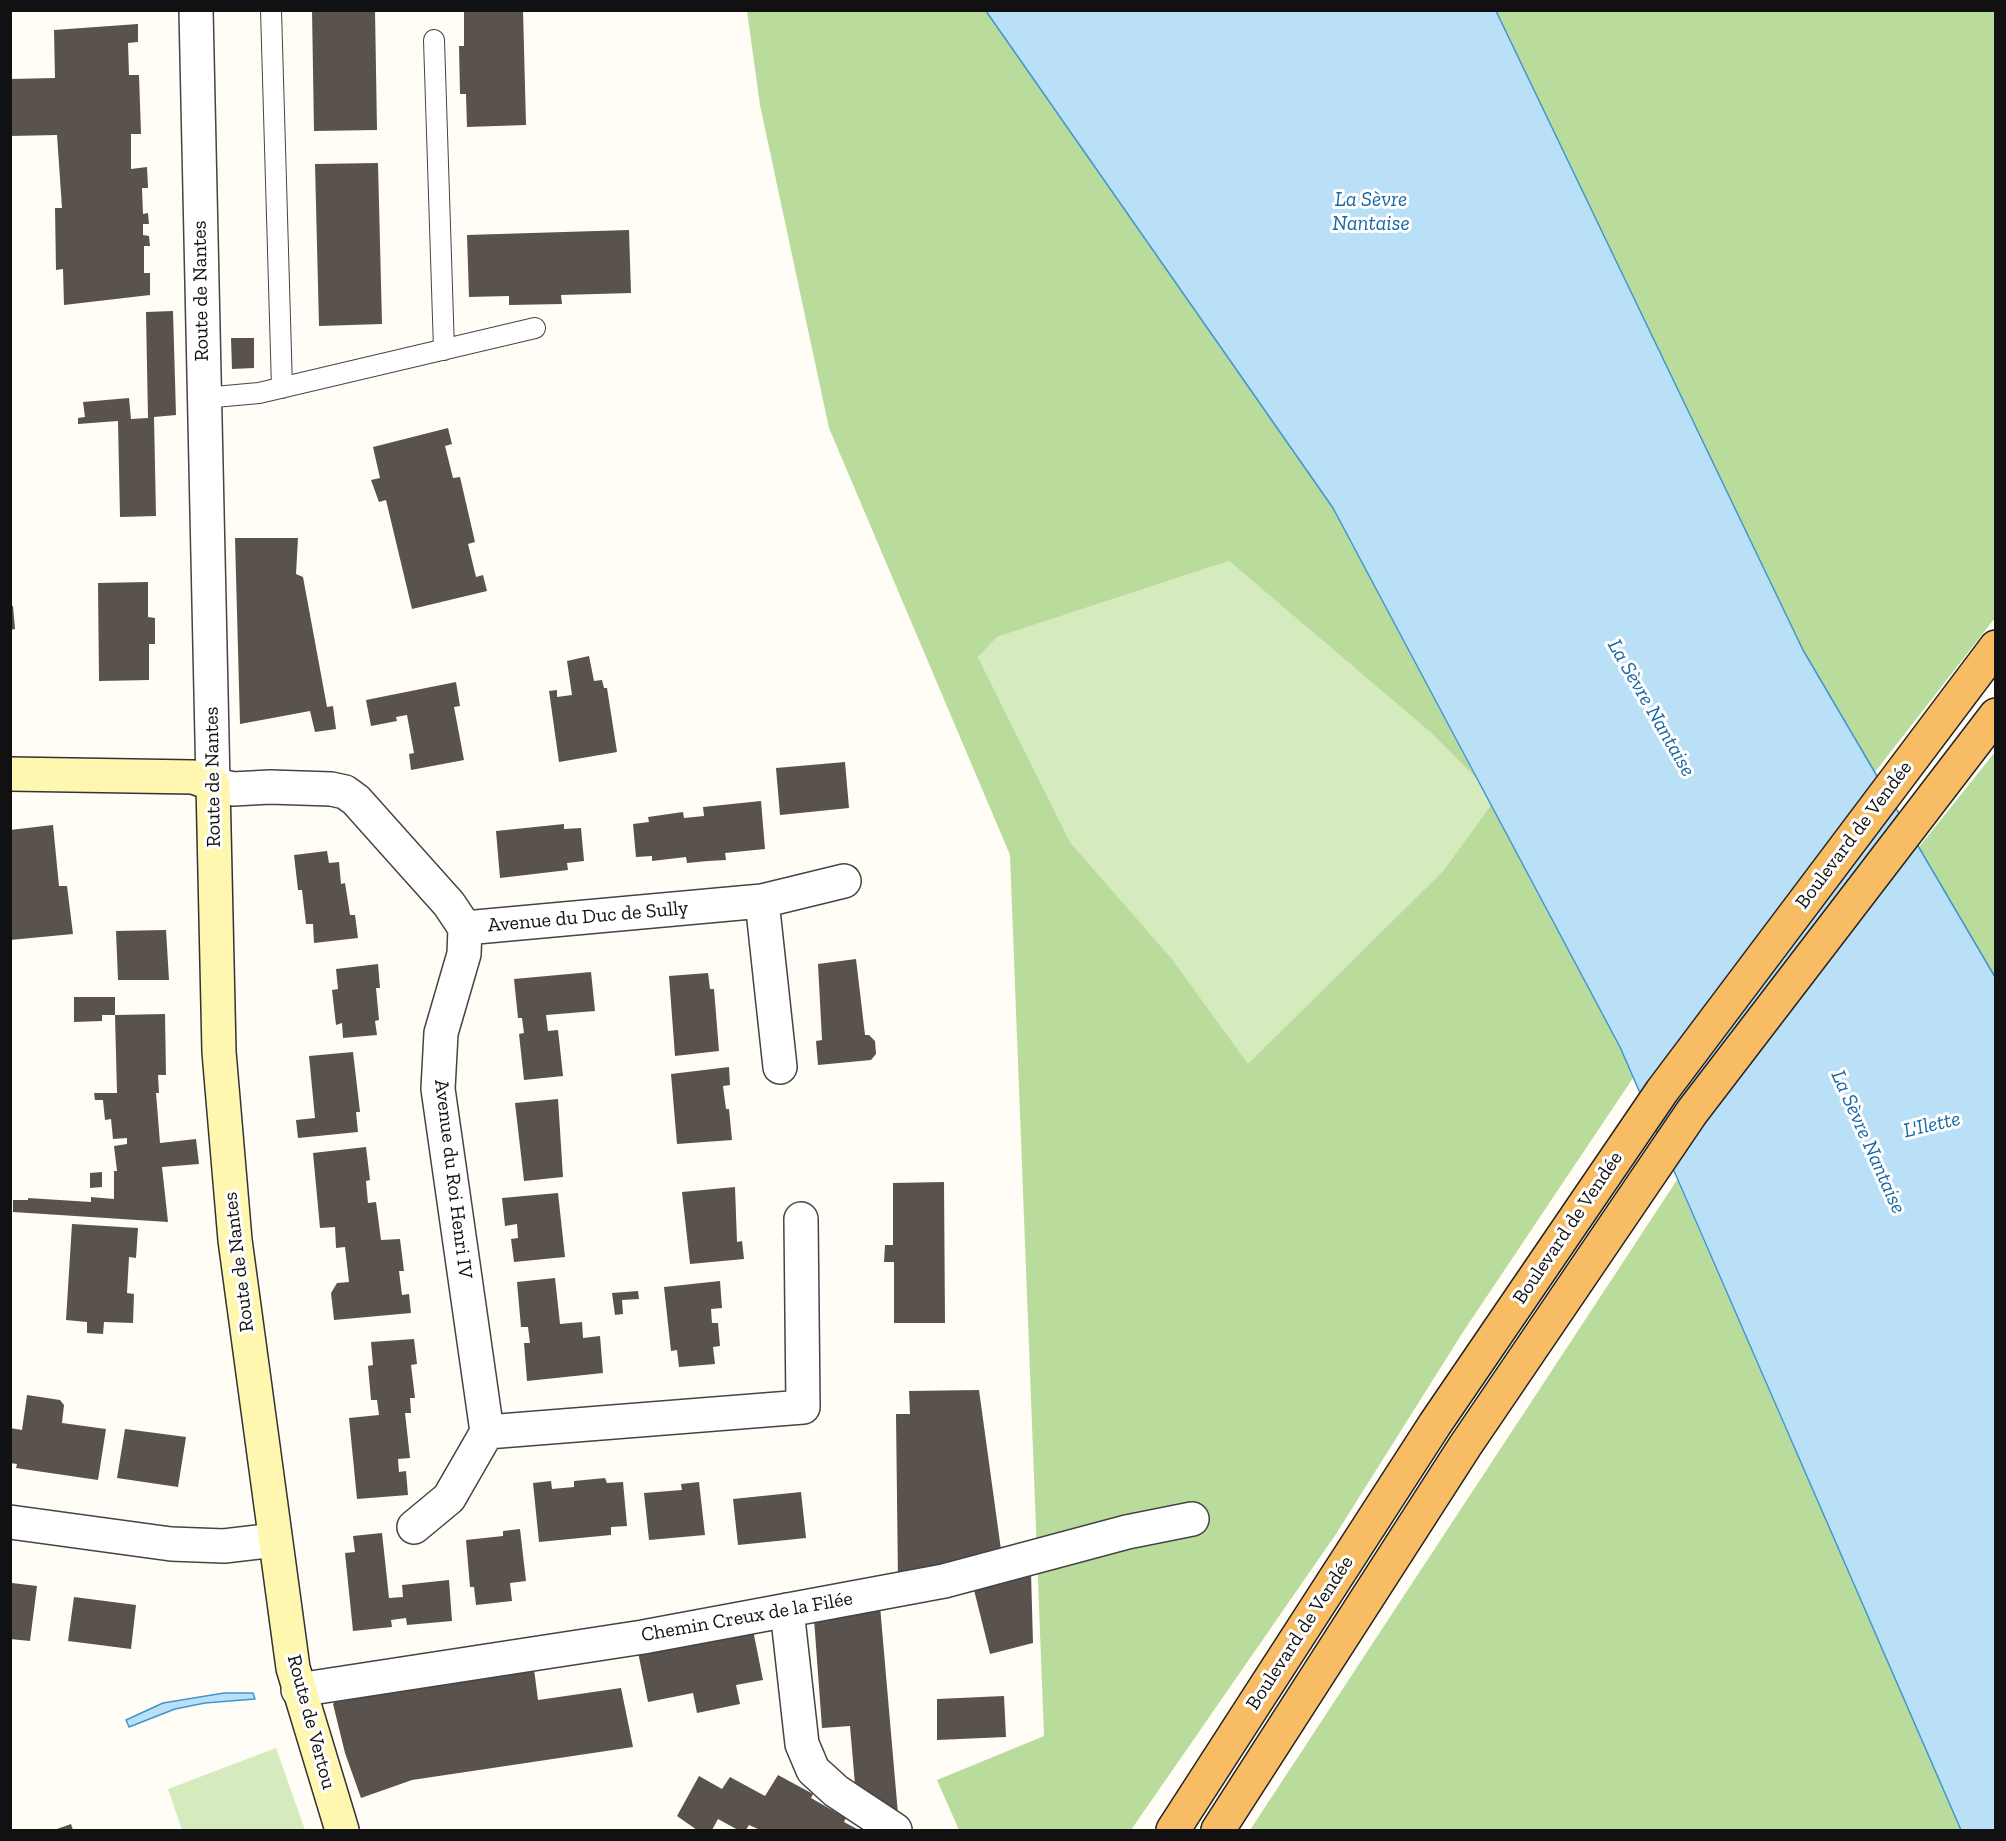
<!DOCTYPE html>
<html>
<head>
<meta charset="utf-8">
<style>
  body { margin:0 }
  #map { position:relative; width:2006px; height:1841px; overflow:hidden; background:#fffdf5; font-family:"Zilla Slab",serif }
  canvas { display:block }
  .frame { position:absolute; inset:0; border:12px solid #111; pointer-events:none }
</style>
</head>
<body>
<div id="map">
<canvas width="2006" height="1841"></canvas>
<div class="frame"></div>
</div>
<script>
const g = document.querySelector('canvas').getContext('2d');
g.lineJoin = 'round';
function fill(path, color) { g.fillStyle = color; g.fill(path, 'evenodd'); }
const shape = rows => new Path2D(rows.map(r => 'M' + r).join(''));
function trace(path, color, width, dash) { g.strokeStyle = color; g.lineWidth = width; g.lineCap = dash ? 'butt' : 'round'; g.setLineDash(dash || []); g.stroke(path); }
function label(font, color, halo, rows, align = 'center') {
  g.font = font + ' "Zilla Slab",serif'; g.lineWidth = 6; g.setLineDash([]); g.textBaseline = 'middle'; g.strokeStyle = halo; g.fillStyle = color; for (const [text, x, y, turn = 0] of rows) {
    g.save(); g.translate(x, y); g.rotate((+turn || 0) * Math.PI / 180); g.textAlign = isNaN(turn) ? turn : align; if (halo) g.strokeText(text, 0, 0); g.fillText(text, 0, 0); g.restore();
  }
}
fill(shape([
  [1229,561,1430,732,1476,778,1491,805,1443,871,1248,1065,1172,959,1070,842,978,657,997,637],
  [276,1748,305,1830,182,1830,168,1789]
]), '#d5ebbd');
fill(shape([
  [747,11,986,11,1333,508,1476,778,1430,732,1229,561,997,637,978,657,1070,842,1172,959,1248,1064,1443,871,1491,805,1620,1047,1633,1078,1463,1332,1336,1534,1131,1830,959,1830,937,1780,1044,1736,1010,855,829,428,760,105],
  [1496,11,1995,11,1995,618,1875,772,1803,650],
  [1995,752,1995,977,1919,847],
  [1677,1180,1961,1830,1250,1830]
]), '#b9dc9c');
const water = shape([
  [986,11,1496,11,1803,650,1995,977,1995,1830,1961,1830,1620,1047,1333,508,986,11],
  [224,1693,253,1693,255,1699,205,1703,175,1709,129,1727,126,1720,163,1703,224,1693]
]);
fill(water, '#b9e0f7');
trace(water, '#3f96cf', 1.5);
fill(shape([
  [312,10,375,10,377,130,314,131],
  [523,10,526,125,467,127,466,94,460,94,459,46,464,46,464,12],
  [138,24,138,42,128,43,129,75,139,75,141,134,131,134,131,169,147,167,148,188,142,188,143,214,148,213,149,224,143,224,143,235,149,236,150,246,144,246,144,273,150,273,150,295,64,305,63,269,56,270,55,208,62,208,57,135,10,136,10,79,55,78,54,30],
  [378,163,382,324,319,326,315,164],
  [629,230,631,293,561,295,562,304,509,305,509,296,469,297,467,235],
  [173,311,176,415,154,417,156,516,120,517,118,421,78,424,78,418,85,417,83,402,129,398,131,419,148,418,146,312],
  [231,338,254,338,254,368,232,369],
  [448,428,452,444,445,446,453,478,460,477,475,542,468,544,476,577,483,575,487,591,412,609,386,500,379,502,371,480,380,478,373,447],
  [235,538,298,538,296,574,303,577,327,707,333,706,336,729,315,732,310,711,240,724],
  [148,582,148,617,155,618,155,644,149,644,149,680,99,681,98,583],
  [10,606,13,606,15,629,10,630],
  [589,656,594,681,602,680,604,688,607,688,617,752,559,762,549,691,557,690,557,697,572,695,567,661],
  [456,682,460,706,454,707,464,760,411,770,409,754,414,753,407,715,396,717,397,721,371,726,366,700],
  [845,762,849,808,780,815,776,768],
  [761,801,765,849,725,853,726,860,708,861,687,863,686,857,652,861,652,856,636,857,633,824,649,822,648,817,683,812,684,818,704,816,703,807],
  [564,824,564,829,581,828,584,861,567,863,568,870,500,878,496,831],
  [53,825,59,886,67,886,73,934,10,940,10,830],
  [327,851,329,863,339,862,341,884,345,883,350,915,355,915,358,938,314,943,313,924,306,924,302,890,298,890,294,855],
  [166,930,169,980,118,980,116,931],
  [856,959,865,1035,869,1035,875,1041,876,1054,871,1060,818,1065,816,1041,822,1040,818,964],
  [378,964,380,988,376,988,379,1020,375,1021,377,1035,343,1038,342,1023,336,1025,332,990,338,989,336,969],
  [591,972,595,1011,546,1015,548,1031,558,1030,563,1076,524,1080,519,1034,524,1033,522,1018,518,1018,514,979],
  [708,973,710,989,714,989,719,1051,675,1056,669,976],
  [74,997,115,997,115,1015,102,1015,102,1021,74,1022],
  [165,1014,166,1075,158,1075,159,1093,156,1093,160,1143,196,1139,199,1164,162,1167,168,1222,13,1212,13,1200,28,1200,28,1198,91,1202,91,1197,114,1199,114,1171,117,1171,114,1146,127,1144,127,1138,113,1139,111,1119,105,1120,103,1100,95,1100,94,1093,117,1093,115,1015],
  [353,1052,360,1112,356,1112,358,1132,298,1138,296,1120,315,1118,309,1056],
  [729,1067,730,1085,723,1086,726,1109,729,1109,732,1140,677,1144,671,1074],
  [558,1099,563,1177,524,1181,515,1103],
  [366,1147,370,1180,366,1181,368,1203,376,1202,381,1240,400,1239,404,1271,399,1271,402,1295,409,1294,411,1313,334,1320,331,1293,337,1283,349,1282,345,1247,336,1248,335,1227,320,1228,313,1153],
  [102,1172,102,1187,90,1188,90,1173],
  [944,1182,945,1323,894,1323,894,1262,884,1262,885,1245,893,1245,893,1183],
  [735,1187,737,1242,742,1241,744,1259,690,1264,682,1192],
  [558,1193,565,1257,514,1262,511,1239,518,1238,517,1224,505,1226,502,1198],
  [72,1224,138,1228,136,1258,129,1257,127,1293,134,1294,133,1323,104,1322,103,1334,87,1333,87,1322,66,1320],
  [555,1278,560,1324,582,1322,583,1338,600,1336,603,1373,527,1381,524,1343,530,1343,528,1327,521,1327,517,1282],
  [720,1281,722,1308,711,1309,712,1323,718,1323,720,1346,713,1347,715,1364,679,1367,677,1350,671,1351,664,1287],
  [638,1291,639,1299,622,1300,623,1314,615,1315,612,1293],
  [414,1339,417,1364,411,1365,415,1398,410,1398,411,1413,405,1413,410,1458,398,1459,399,1472,406,1471,408,1495,357,1499,349,1418,379,1415,377,1400,371,1400,368,1366,373,1365,371,1342],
  [979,1390,1002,1557,898,1582,896,1414,910,1414,909,1391],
  [27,1395,60,1400,64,1405,62,1423,106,1429,98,1480,16,1468,17,1464,10,1463,10,1428,22,1430],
  [125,1429,186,1437,178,1487,117,1478],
  [605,1478,607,1483,623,1482,627,1526,611,1527,611,1535,539,1542,533,1483,551,1481,552,1489,574,1487,574,1481],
  [699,1482,705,1535,649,1540,644,1493,682,1490,681,1484],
  [801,1492,806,1538,738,1545,733,1499],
  [520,1529,526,1581,510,1583,512,1601,476,1605,474,1587,470,1587,466,1540,503,1536,503,1531],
  [382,1533,389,1598,403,1597,402,1585,449,1580,452,1621,407,1625,406,1618,391,1620,392,1627,353,1631,345,1553,355,1552,353,1536],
  [1031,1573,1033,1643,990,1654,973,1586],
  [12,1583,37,1586,30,1641,10,1639],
  [74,1597,136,1605,131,1649,68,1641],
  [880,1606,898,1814,855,1785,850,1726,822,1728,814,1619],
  [753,1630,763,1680,736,1685,740,1704,697,1713,693,1693,648,1702,638,1652],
  [534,1669,538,1700,621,1688,633,1747,412,1780,361,1798,345,1753,333,1704,340,1695],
  [1004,1696,1006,1737,937,1740,937,1699],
  [778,1775,813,1794,811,1798,846,1818,844,1822,859,1830,760,1830,749,1825,746,1830,738,1830,718,1819,712,1830,697,1830,677,1816,699,1776,722,1789,730,1777,765,1796],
  [71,1824,73,1830,54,1830]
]), '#5a524d');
const service = shape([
  [271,10,282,388],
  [434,40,444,350],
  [203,398,259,393,535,328]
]);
const minor = shape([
  [213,784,233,789,270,787,331,789,345,792,356,800,449,904,465,928,762,901,844,881],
  [762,901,780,1067],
  [487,1432,803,1407,801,1219],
  [10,1522,171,1544,224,1546,275,1540],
  [414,1527,449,1498,487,1432,438,1089,441,1033,464,954,465,928],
  [787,1610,802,1744,813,1770,836,1791,895,1830],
  [298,1690,643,1637,944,1581,1127,1532,1192,1519]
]);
const tertiary = shape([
  [196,10,213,784]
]);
const secondary = shape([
  [10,774,193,777,213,784,219,1052,235,1240,293,1668,342,1830]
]);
const trunk = shape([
  [1173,1830,1435,1424,1662,1091,1996,647],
  [1218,1830,1465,1446,1692,1112,1996,715]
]);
trace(service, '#444', 22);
trace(minor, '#444', 36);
trace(tertiary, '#444', 36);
trace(secondary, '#333', 36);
trace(trunk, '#222', 36);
trace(service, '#fff', 20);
trace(minor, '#fff', 33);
trace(tertiary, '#fff', 33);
trace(secondary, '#fff6b0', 33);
trace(trunk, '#f7bc64', 33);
label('20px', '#111', '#fff', [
  ["Route de Nantes",201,291,-91],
  ["Route de Nantes",213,777,-91],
  ["Boulevard de Vendée",1854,835,-53],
  ["Avenue du Duc de Sully",588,917,-5],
  ["Avenue du Roi Henri IV",453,1179,83],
  ["Boulevard de Vendée",1568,1228,-56],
  ["Route de Nantes",239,1262,-97],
  ["Chemin Creux de la Filée",747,1617,-10],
  ["Boulevard de Vendée",1300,1633,-57],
  ["Route de Vertou",311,1722,75]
]);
label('italic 21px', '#1768a6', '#fff', [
  ["La Sèvre",1371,200],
  ["Nantaise",1371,224],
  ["La Sèvre Nantaise",1651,708,60],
  ["L'Ilette",1932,1125,-13],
  ["La Sèvre Nantaise",1868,1142,66]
]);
</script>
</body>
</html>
